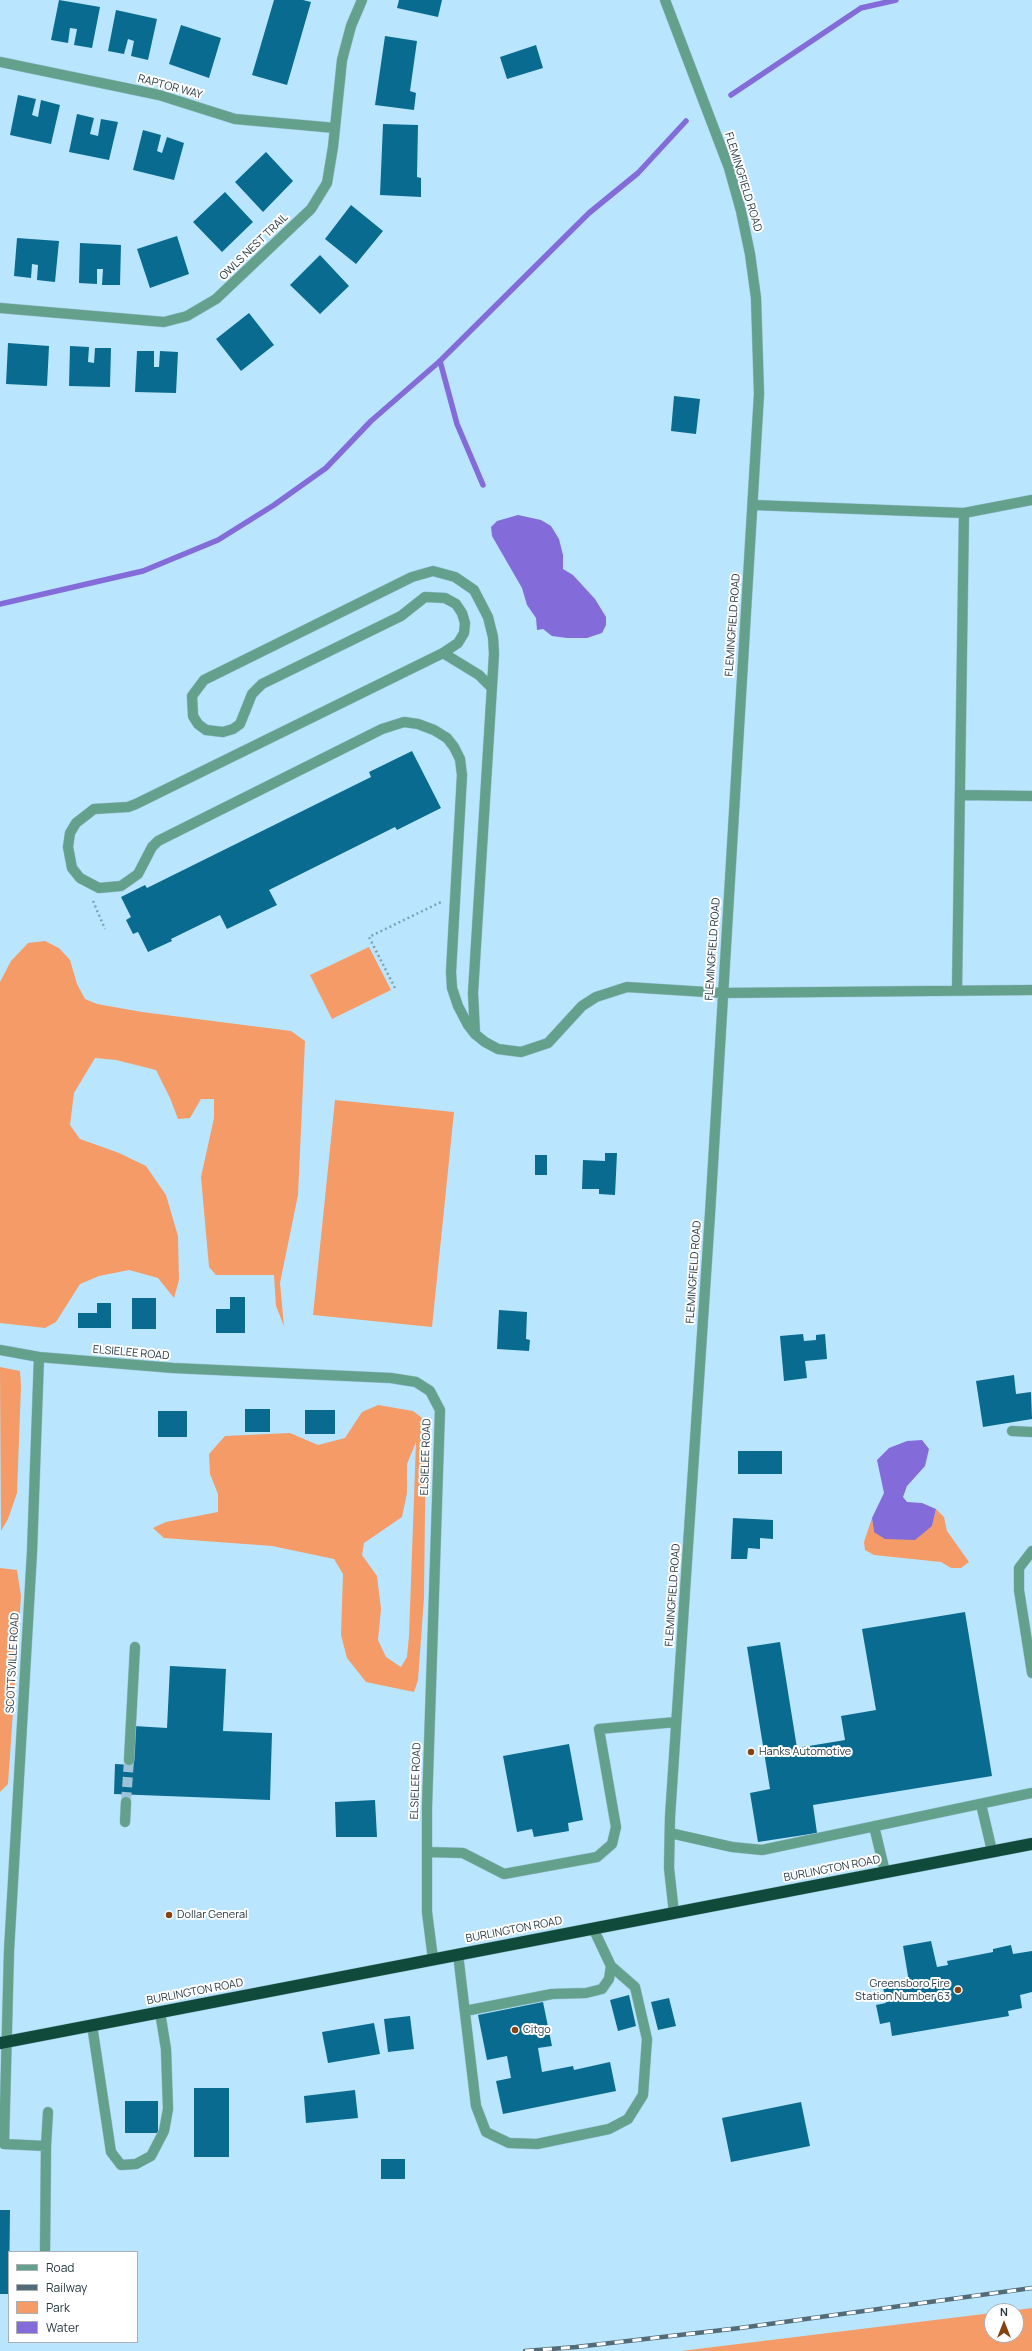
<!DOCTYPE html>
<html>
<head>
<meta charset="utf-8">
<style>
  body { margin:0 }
  #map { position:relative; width:1032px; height:2351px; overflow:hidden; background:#b9e6fe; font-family:Manrope,sans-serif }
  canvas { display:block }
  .legend { position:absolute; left:8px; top:2251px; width:130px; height:92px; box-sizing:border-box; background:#fff; border:1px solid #a9b0b3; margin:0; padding:5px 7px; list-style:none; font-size:12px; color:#273942 }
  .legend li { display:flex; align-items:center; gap:8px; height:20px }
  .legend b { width:20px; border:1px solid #a9b0b3 }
  .north { position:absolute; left:984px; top:2303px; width:40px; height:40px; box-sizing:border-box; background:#fff; border:1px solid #a9b0b3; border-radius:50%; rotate:0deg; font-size:11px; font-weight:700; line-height:16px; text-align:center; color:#273942 }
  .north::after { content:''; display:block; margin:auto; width:14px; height:18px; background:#854213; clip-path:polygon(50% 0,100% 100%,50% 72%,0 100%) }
</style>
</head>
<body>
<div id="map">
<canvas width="1032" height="2351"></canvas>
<ul class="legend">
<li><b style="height:5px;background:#63a18c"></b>Road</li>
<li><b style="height:5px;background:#516b78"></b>Railway</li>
<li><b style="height:11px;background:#f49b67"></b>Park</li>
<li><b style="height:11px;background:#836bd9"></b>Water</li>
</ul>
<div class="north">N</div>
</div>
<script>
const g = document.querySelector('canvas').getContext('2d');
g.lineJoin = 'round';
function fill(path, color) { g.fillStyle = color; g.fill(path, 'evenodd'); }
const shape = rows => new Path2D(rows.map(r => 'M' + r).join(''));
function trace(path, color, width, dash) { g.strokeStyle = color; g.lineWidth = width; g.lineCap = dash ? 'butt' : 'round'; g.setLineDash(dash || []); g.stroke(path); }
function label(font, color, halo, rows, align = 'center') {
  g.font = font + ' Manrope,sans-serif'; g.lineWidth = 4; g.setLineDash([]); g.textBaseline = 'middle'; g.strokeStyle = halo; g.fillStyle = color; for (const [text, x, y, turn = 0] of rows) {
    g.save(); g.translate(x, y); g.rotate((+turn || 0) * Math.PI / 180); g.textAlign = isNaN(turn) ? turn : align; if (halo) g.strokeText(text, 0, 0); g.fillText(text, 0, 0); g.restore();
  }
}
fill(shape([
  [45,941,59,948,70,960,77,984,85,999,97,1004,142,1012,291,1031,305,1041,298,1195,280,1283,284,1326,276,1306,274,1275,216,1275,209,1267,201,1177,214,1118,214,1099,201,1099,190,1118,178,1119,170,1098,156,1070,116,1060,95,1058,74,1093,70,1125,80,1139,119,1153,146,1166,166,1195,178,1236,179,1280,174,1298,158,1278,129,1270,99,1276,80,1284,56,1322,45,1328,0,1323,0,982,11,961,28,943],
  [369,947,391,990,332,1019,310,975],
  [335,1100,454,1112,432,1327,313,1315],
  [0,1367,20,1371,21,1386,17,1493,8,1519,1,1531],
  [378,1405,413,1411,426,1421,424,1598,418,1680,414,1692,366,1682,347,1658,341,1635,343,1574,334,1559,272,1546,164,1538,153,1528,166,1522,218,1512,218,1494,210,1474,209,1454,225,1436,290,1433,318,1445,345,1438,362,1412],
  [416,1442,409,1636,407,1657,401,1667,386,1657,378,1640,381,1609,377,1576,362,1555,364,1543,402,1517,407,1493,407,1464],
  [936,1509,944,1517,947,1531,969,1562,961,1568,951,1568,941,1562,874,1555,865,1550,864,1542,872,1518,874,1532,932,1526],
  [0,1568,17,1570,21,1596,8,1784,0,1792],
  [1032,2308,1032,2351,681,2351,992,2313,992,2335,1016,2335,1016,2311,1009,2311]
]), '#f49b67');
fill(shape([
  [518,515,541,520,551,526,559,539,563,555,563,569,573,575,595,599,606,617,606,625,602,633,587,638,567,638,552,636,543,629,537,630,536,618,527,605,522,588,492,536,491,527,497,521],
  [922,1440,929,1449,925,1466,907,1486,903,1497,907,1502,922,1503,936,1509,932,1526,915,1540,885,1539,874,1532,872,1518,884,1493,877,1460,889,1448,907,1441]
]), '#836bd9');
trace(shape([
  [731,95,861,8,896,0],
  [440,361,457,424,483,485],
  [0,604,143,571,218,540,274,505,326,468,371,421,440,361,589,213,638,173,686,121]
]), '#836bd9', 5.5);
fill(shape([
  [59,0,100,7,92,48,74,45,77,29,70,28,68,43,51,40],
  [274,0,303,0,311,2,287,85,252,75],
  [399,0,442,0,438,17,397,8],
  [116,10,157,19,148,60,131,56,134,41,128,39,124,54,108,51],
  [181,25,221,38,209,78,169,64],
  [385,36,417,41,410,91,416,93,414,110,375,105],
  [536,45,543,68,507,79,500,57],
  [18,95,36,99,32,115,38,117,41,100,60,105,51,144,10,135],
  [77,114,94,118,90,134,98,136,101,119,118,122,109,160,69,152],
  [383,124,418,125,417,177,421,178,421,197,380,195],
  [143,130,161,135,157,151,162,153,167,137,184,143,174,180,133,170],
  [266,152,293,181,263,212,235,182],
  [225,192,253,222,222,252,193,222],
  [351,205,383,231,356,264,325,239],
  [177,236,189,274,150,288,137,249],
  [17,238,59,241,55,282,37,280,38,265,32,264,31,278,14,276],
  [80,243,121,245,120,285,102,285,103,269,97,269,97,284,79,283],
  [320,255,349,286,320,314,290,285],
  [249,313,274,345,241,371,216,339],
  [8,343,49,346,47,386,6,384],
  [70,346,89,347,88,362,94,363,95,348,111,348,110,387,69,386],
  [137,351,154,351,154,367,159,367,160,351,178,352,176,393,135,392],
  [674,396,700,399,696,434,671,431],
  [412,751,441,808,397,830,395,827,269,890,277,905,227,929,220,915,171,939,172,941,148,952,138,932,133,934,126,920,131,917,121,897,145,885,147,888,371,777,369,772],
  [605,1153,617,1153,615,1195,599,1194,599,1189,582,1189,583,1160,605,1161],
  [535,1155,547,1155,547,1175,535,1175],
  [230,1297,245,1297,245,1333,216,1333,216,1309,230,1309],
  [132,1298,156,1298,156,1329,132,1329],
  [97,1303,111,1303,111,1328,78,1328,78,1313,97,1313],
  [499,1310,527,1312,526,1339,530,1340,529,1351,497,1349],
  [803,1334,804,1341,816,1340,816,1335,825,1334,827,1359,805,1361,807,1378,784,1381,780,1336],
  [1014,1375,1016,1394,1031,1392,1032,1419,983,1427,976,1381],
  [245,1409,270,1409,270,1432,245,1432],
  [305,1410,335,1410,335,1434,305,1434],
  [158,1411,187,1411,187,1437,158,1437],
  [738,1451,782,1451,782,1474,738,1474],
  [733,1518,773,1520,773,1539,760,1538,760,1549,748,1548,747,1559,731,1559],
  [965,1612,992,1776,813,1805,817,1833,758,1842,750,1793,770,1789,747,1647,780,1642,797,1748,845,1740,841,1716,876,1710,862,1629],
  [170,1666,226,1669,223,1731,272,1733,270,1800,114,1794,115,1764,133,1765,134,1726,167,1728],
  [569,1744,583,1820,568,1823,569,1831,534,1837,532,1829,517,1832,503,1756],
  [375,1800,377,1837,336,1837,335,1802],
  [931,1941,937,1967,948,1965,947,1961,993,1952,993,1949,1011,1945,1013,1954,1032,1951,1032,1992,1020,1995,1022,2008,1008,2011,1009,2016,892,2036,890,2022,880,2024,876,2005,886,2003,883,1987,909,1982,903,1946],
  [629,1995,636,2026,618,2031,610,2000],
  [669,1998,676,2026,658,2030,651,2002],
  [543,2002,552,2046,538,2048,542,2072,573,2066,574,2070,610,2062,616,2091,503,2114,496,2081,511,2078,507,2056,487,2060,478,2015],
  [410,2016,414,2049,388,2052,384,2019],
  [374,2023,380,2054,328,2063,322,2032],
  [194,2088,229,2088,229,2157,194,2157],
  [355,2090,358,2118,306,2123,304,2096],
  [125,2101,158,2101,158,2133,125,2133],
  [801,2102,810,2146,731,2162,722,2118],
  [381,2159,405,2159,405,2179,381,2179],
  [0,2210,10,2210,9,2294,0,2294]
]), '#096b8f');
trace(shape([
  [126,1802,129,1760]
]), '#9cc3d8', 10, [10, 5]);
const minor = shape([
  [665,0,729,168,741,211,750,254,756,298,759,394,710,1214,670,1817,669,1868,674,1913],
  [0,62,159,95,235,119,335,128],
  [0,308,164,322,187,316,216,299,311,209,327,183,333,147,342,60,351,26,362,0],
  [753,505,964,513,1032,500],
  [443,653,479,675,492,688],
  [960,795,1032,796],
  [957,990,964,513],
  [475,1034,473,993,494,654,493,637,488,617,474,590,455,577,433,571,412,577,204,680,192,696,193,716,198,724,206,730,223,732,233,729,240,724,252,694,262,684,401,616,425,597,445,598,456,604,462,613,465,623,464,633,458,643,443,653,136,804,128,807,94,809,76,823,70,833,68,847,72,868,80,878,99,888,121,886,138,874,152,847,158,841,382,729,404,722,418,724,434,730,447,738,454,747,460,759,462,775,451,972,452,988,458,1006,468,1025,475,1034,485,1042,498,1049,521,1052,548,1043,582,1006,596,997,627,987,722,993,1032,990],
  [0,1350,39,1357,173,1368,391,1378,416,1382,430,1391,440,1410,427,1807,427,1912,433,1959],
  [39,1357,32,1552,9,1951,4,2144,46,2146,45,2252],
  [1012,1431,1032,1432],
  [1032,1551,1019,1568,1019,1590,1032,1673],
  [129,1760,135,1647],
  [981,1804,992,1851],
  [125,1822,126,1802],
  [874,1826,885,1872],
  [670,1833,732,1847,762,1850,1032,1793],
  [427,1852,463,1853,504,1874,597,1857,612,1844,616,1827,599,1729,676,1722],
  [458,1954,476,2106,486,2132,509,2143,537,2144,609,2129,628,2119,643,2095,647,2039,635,1987,611,1966,593,1928],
  [465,2011,552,1994,586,1993,602,1989,609,1979,611,1966],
  [92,2025,111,2152,121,2165,136,2164,151,2156,164,2131,168,2109,166,2049,160,2012],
  [46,2146,48,2112]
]);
const highway = shape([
  [0,2043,1032,1844]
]);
trace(minor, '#9cc3d8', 11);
trace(highway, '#9cc3d8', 13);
trace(shape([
  [93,901,105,929],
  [395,988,369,937,441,902]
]), '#7ea1b3', 2.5, [2, 3]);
trace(minor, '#63a18c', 10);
trace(highway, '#104a3a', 12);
const rail = shape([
  [525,2351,576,2347,740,2328,1032,2288]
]);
trace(rail, '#516b78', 4.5);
trace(rail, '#fff', 3, [9]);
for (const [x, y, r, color] of [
  [751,1752,4,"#854213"],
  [169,1915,4,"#854213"],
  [958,1990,4,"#854213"],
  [515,2030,4,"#854213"]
]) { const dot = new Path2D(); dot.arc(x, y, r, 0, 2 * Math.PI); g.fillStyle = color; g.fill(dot); trace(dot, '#fff', 1.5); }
label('11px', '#273942', '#fff', [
  ["RAPTOR WAY",170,87,15],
  ["FLEMINGFIELD ROAD",743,182,73],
  ["OWLS NEST TRAIL",254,247,-44],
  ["FLEMINGFIELD ROAD",733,625,-86],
  ["FLEMINGFIELD ROAD",713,949,-86],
  ["FLEMINGFIELD ROAD",694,1272,-86],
  ["ELSIELEE ROAD",131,1353,5],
  ["ELSIELEE ROAD",426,1457,-88],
  ["FLEMINGFIELD ROAD",673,1595,-86],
  ["SCOTTSVILLE ROAD",13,1663,-87],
  ["ELSIELEE ROAD",416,1781,-88],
  ["BURLINGTON ROAD",832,1869,-11],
  ["BURLINGTON ROAD",514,1930,-11],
  ["BURLINGTON ROAD",195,1992,-11]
]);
label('11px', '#273942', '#fff', [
  ["Hanks Automotive",759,1752],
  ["Dollar General",177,1915],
  ["Greensboro Fire",950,1984,"right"],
  ["Station Number 63",950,1997,"right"],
  ["Citgo",523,2030]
], 'left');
</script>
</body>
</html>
